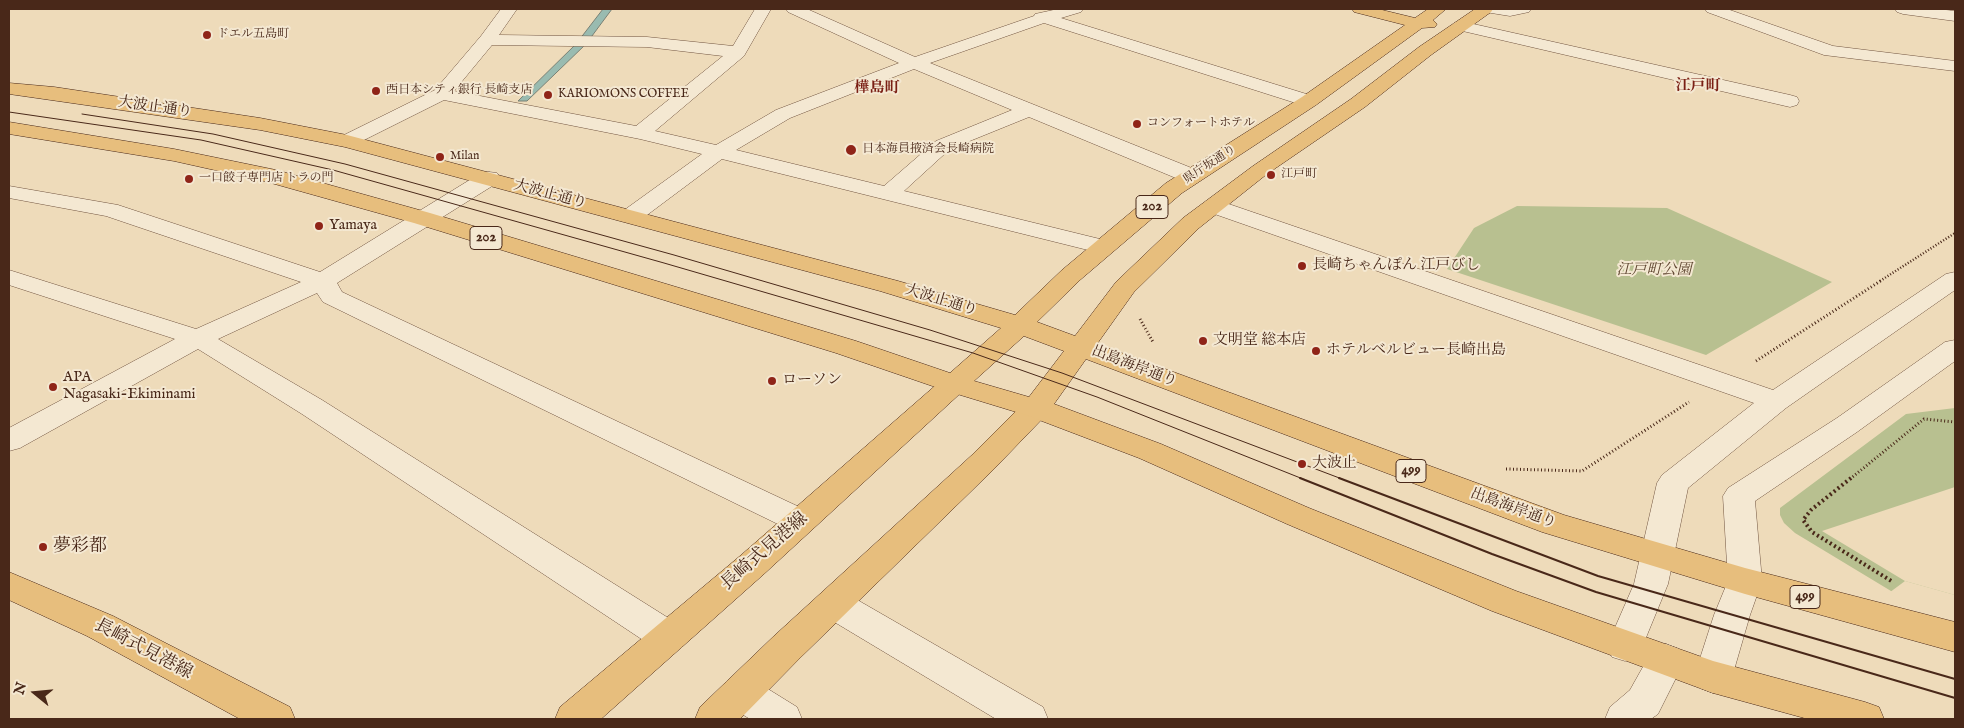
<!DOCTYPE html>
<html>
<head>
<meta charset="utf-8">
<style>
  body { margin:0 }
  #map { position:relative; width:1964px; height:728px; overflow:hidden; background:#eedbba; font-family:"IM FELL English",serif }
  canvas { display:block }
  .frame { position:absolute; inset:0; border:10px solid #492819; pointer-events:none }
  .north { position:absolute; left:10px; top:668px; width:50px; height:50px; -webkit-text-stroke:4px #f4e8d2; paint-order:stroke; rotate:287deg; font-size:14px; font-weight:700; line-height:20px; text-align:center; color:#492819 }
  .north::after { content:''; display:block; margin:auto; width:18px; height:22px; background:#492819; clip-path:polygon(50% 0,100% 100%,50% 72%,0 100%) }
</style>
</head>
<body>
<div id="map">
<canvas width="1964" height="728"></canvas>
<div class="frame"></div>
<div class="north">N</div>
</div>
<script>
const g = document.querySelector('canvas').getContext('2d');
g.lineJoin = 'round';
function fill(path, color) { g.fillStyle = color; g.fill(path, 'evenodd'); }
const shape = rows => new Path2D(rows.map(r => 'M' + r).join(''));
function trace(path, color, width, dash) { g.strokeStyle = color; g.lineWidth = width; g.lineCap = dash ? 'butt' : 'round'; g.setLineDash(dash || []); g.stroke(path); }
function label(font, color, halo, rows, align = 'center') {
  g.font = font + ' "IM FELL English","Noto Serif JP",serif'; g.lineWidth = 4; g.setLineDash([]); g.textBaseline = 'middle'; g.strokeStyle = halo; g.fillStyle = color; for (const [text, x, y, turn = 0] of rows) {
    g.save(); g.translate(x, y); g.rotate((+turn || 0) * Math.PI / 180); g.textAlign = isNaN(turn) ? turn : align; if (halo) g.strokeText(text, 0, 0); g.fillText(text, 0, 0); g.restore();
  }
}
fill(shape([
  [1517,206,1667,208,1832,282,1706,355,1447,269,1474,228],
  [1955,408,1955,487,1822,531,1905,581,1955,595,1955,609,1891,591,1795,533,1784,523,1780,515,1780,508,1906,414]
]), '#b8c090');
const water = shape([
  [603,9,612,9,586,44,527,101,518,101,576,44,603,9]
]);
fill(water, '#99bbb0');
trace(water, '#798074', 1);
fill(shape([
  [1905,581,1955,595,1955,719,1720,719]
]), '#eedbba');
const minor = shape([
  [501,9,517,9,499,35,647,37,733,46,755,9,771,9,744,56,655,131,716,145,776,110,899,63,788,12,786,9,807,9,915,57,1034,16,1035,14,1058,9,1083,9,1081,12,1061,18,1316,97,1318,101,1316,105,1309,107,1302,105,1044,23,930,63,1199,171,1202,176,1199,181,1191,182,1183,181,1029,117,950,149,904,191,1112,242,1116,247,1112,252,1104,254,722,159,639,221,631,223,623,221,620,216,623,211,702,154,640,139,444,100,354,145,347,147,340,145,337,141,340,137,435,90,481,36,501,9],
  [492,45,647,47,723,56,636,126,454,91,492,45],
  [914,69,1012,110,936,141,884,186,736,150,790,118,914,69],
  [1483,9,1531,9,1529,12,1510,16,1485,12,1483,9],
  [1705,9,1727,9,1833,46,1955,61,1955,71,1824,55,1707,12,1705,9],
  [1895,9,1937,9,1955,11,1955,21,1903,14,1897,12,1895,9],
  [1460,21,1790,95,1797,97,1799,101,1797,105,1790,107,1454,29,1452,26,1454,23,1460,21],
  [489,172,497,173,500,178,497,183,337,283,342,292,812,513,816,521,812,529,800,533,788,529,323,302,317,293,218,339,322,400,681,626,686,637,681,648,668,652,655,648,302,414,198,349,20,448,9,451,9,428,175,339,9,285,9,270,196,329,301,282,106,216,9,198,9,186,118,205,320,272,481,173,489,172],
  [1214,199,1773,390,1946,274,1955,272,1955,290,1786,408,1688,488,1668,584,1638,657,1625,661,1612,657,1607,646,1634,584,1657,483,1662,475,1754,403,1206,211,1203,206,1206,201,1214,199],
  [1955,340,1955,361,1857,432,1755,501,1762,581,1750,615,1732,677,1726,688,1713,693,1700,688,1694,677,1714,615,1728,581,1723,496,1728,488,1837,418,1945,342,1955,340],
  [834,590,847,594,1043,707,1048,719,996,719,821,614,816,604,821,594,834,590],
  [1666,644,1679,649,1685,660,1658,714,1651,719,1605,719,1610,707,1630,690,1653,649,1666,644],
  [741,677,755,681,797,707,802,719,750,719,727,705,722,693,727,681,741,677]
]);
const major = shape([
  [954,375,964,378,968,384,964,390,764,574,601,719,555,719,560,707,740,556,944,378,954,375],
  [1036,399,1046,401,1050,408,1046,415,994,469,800,658,740,719,695,719,700,707,774,636,972,455,1026,401,1036,399],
  [9,572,113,616,290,707,295,719,240,719,87,636,9,600,9,572]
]);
const highway = shape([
  [1352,9,1378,9,1415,18,1428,9,1446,9,1433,20,1437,24,1435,27,1422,28,1316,105,1182,193,1080,280,1037,322,1075,336,1116,282,1183,218,1253,166,1351,99,1419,47,1475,9,1493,9,1491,12,1431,55,1365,107,1267,174,1199,228,1134,292,1097,344,1564,515,1745,568,1955,622,1955,652,1745,594,1542,532,1086,359,1054,404,1161,444,1309,508,1516,591,1713,661,1865,702,1879,707,1884,719,1808,719,1713,693,1492,611,1287,524,1139,458,1026,415,944,390,836,353,414,223,264,181,174,161,9,134,9,122,174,149,276,170,430,213,856,341,950,373,1001,328,880,291,345,147,260,130,9,94,9,83,54,87,260,118,347,135,898,281,1015,315,1062,270,1166,183,1302,97,1405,25,1354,12,1352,9],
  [1024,336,1064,351,1029,397,974,381,1024,336]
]);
trace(minor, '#725541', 1);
trace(major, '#492819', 1);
trace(highway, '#492819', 1);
trace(shape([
  [1880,281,1955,233]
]), '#492819', 2.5, [1, 2]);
trace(shape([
  [1140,319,1153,342],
  [1756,361,1882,280],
  [1506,469,1582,471,1689,402],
  [1850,479,1924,419,1955,422]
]), '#492819', 3, [1, 2.5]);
trace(shape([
  [1851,478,1811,510,1803,520,1812,532,1893,582]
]), '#492819', 4, [2, 3]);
fill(minor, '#f4e8d2');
fill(major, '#e7be7d');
fill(highway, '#e7be7d');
trace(shape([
  [9,112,201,140,333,170,664,263,973,353,1097,397,1303,479],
  [82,114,213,134,345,164,674,255,930,330,1062,373,1342,479]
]), '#492819', 1);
trace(shape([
  [1300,478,1492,554,1596,592,1955,698],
  [1339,478,1598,576,1955,679]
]), '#492819', 2);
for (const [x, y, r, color] of [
  [207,35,5,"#8f2418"],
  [376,91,5,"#8f2418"],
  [548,95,5,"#8f2418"],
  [1137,124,5,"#8f2418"],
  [851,150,6,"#8f2418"],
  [440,157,5,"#8f2418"],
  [1271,175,5,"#8f2418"],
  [189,179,5,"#8f2418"],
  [319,226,5,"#8f2418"],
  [1302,266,5,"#8f2418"],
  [1203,341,5,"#8f2418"],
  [1316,351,5,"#8f2418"],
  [772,381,5,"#8f2418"],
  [53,387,5,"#8f2418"],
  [1302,464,5,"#8f2418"],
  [43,547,5,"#8f2418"]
]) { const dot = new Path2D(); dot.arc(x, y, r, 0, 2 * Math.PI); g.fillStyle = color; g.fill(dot); trace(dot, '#f4e8d2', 2); }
label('12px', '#492819', '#f4e8d2', [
  ["ドエル五島町",217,35],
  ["西日本シティ銀行 長崎支店",386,91],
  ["KARIOMONS COFFEE",558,95],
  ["コンフォートホテル",1147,124],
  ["日本海員掖済会長崎病院",862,150],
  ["Milan",450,157],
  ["江戸町",1281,175],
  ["一口餃子専門店 トラの門",199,179]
], 'left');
label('12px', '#492819', '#f4e8d2', [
  ["県庁坂通り",1210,165,-33]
]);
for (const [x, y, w] of [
  [1152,207,32],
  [486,238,32],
  [1411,471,30],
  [1805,597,30]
]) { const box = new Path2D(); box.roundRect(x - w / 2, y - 11.5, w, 23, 4); g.fillStyle = '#f4e8d2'; g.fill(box); trace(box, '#492819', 1); }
label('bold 14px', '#492819', null, [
  ["202",1152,207],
  ["202",486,238],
  ["499",1411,471],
  ["499",1805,597]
]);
label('bold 15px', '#7a1f14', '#f4e8d2', [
  ["江戸町",1698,87],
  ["樺島町",877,89]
]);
label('15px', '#492819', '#f4e8d2', [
  ["大波止通り",155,108,8],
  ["大波止通り",550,195,15],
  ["大波止通り",941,301,17],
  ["出島海岸通り",1134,367,21],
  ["出島海岸通り",1513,509,20]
]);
label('15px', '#492819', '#f4e8d2', [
  ["Yamaya",329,226],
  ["長崎ちゃんぽん 江戸びし",1312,266],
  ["文明堂 総本店",1213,341],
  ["ホテルベルビュー長崎出島",1326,351],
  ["APA",63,378],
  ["Nagasaki-Ekiminami",63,395],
  ["ローソン",782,381],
  ["大波止",1312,464]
], 'left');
label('italic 15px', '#5f4631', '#f4e8d2', [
  ["江戸町公園",1654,271]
]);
label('18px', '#492819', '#f4e8d2', [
  ["夢彩都",53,547]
], 'left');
label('18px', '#492819', '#f4e8d2', [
  ["長崎式見港線",765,552,-41],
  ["長崎式見港線",143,650,28]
]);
</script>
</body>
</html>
